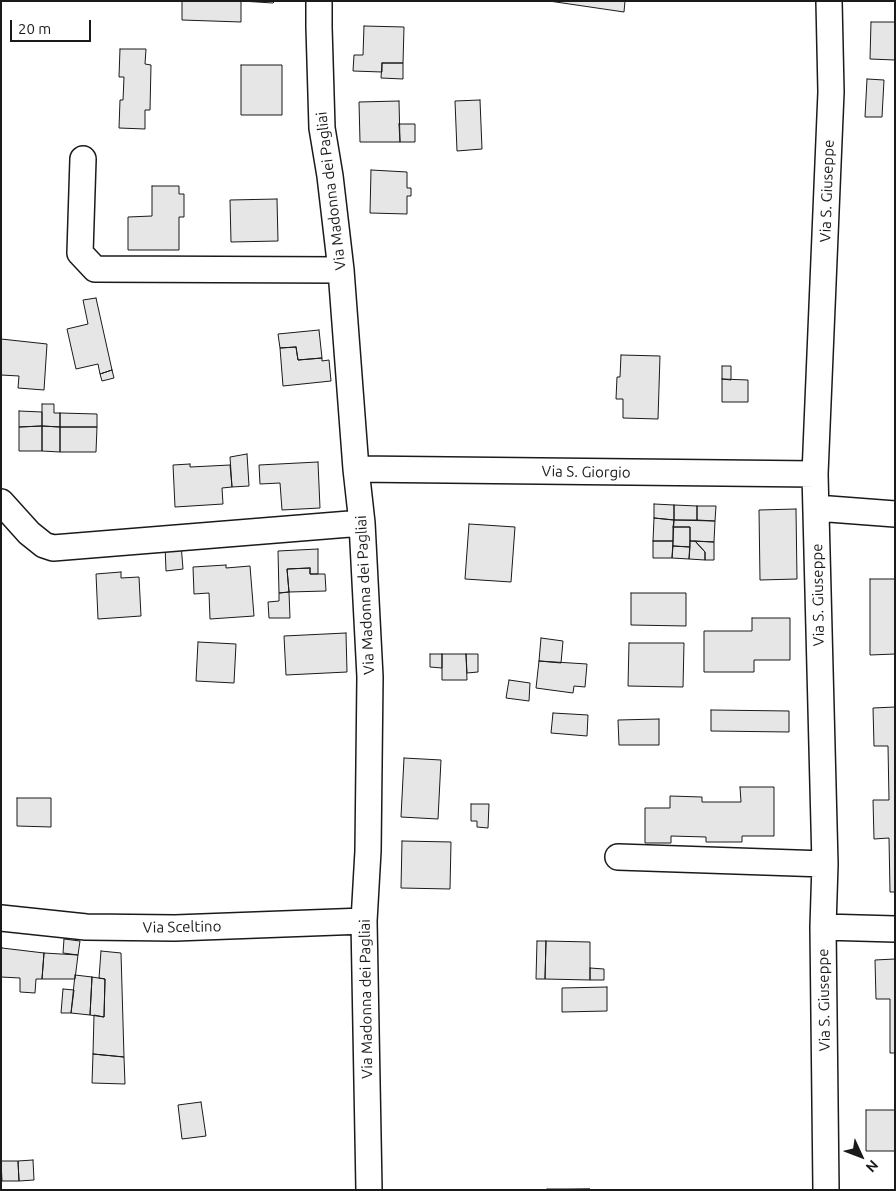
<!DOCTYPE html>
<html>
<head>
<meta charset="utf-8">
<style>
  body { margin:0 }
  #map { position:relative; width:896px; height:1191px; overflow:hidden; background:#fff; font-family:Ubuntu,sans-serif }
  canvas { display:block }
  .frame { position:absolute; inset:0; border:2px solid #1a1a1a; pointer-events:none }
  .north { position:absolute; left:836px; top:1131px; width:50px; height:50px; -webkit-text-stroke:4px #fff; paint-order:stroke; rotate:133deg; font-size:14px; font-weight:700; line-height:20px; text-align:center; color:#1a1a1a }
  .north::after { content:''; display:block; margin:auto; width:18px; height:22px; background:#1a1a1a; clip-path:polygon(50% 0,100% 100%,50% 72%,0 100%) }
  .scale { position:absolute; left:10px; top:20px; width:81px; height:22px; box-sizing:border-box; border:2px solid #1a1a1a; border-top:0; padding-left:6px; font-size:15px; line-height:18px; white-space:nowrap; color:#1a1a1a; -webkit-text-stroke:4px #fff; paint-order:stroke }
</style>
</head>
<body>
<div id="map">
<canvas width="896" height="1191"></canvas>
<div class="frame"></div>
<div class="north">N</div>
<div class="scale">20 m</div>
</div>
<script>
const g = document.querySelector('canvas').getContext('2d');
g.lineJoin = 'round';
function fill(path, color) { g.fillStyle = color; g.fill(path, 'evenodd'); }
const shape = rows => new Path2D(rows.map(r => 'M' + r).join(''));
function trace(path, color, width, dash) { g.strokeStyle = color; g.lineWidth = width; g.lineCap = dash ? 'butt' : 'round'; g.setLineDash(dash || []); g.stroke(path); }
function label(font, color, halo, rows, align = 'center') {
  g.font = font + ' Ubuntu,sans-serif'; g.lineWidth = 4; g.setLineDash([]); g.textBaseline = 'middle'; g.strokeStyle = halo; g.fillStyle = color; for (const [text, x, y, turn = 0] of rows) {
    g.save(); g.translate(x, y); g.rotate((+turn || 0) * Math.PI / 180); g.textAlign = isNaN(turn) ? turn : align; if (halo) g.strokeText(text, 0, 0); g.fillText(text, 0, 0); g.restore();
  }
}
const building = shape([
  [182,1,241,1,241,22,182,20,182,1],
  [241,1,275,1,273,3,241,1],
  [549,1,625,1,624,12,549,1],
  [871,22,895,22,895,60,870,59,871,22],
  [364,26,404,27,403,63,382,63,382,72,353,71,354,55,363,55,364,26],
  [120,49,146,49,145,64,151,65,150,110,145,110,145,129,119,128,120,100,123,100,124,77,119,77,120,49],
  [382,63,403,63,403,79,381,78,382,63],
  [241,65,282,65,282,115,241,115,241,65],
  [867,79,884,80,882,117,865,117,867,79],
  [480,100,482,149,457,151,455,101,480,100],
  [399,101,400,142,360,142,359,102,399,101],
  [399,124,415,124,415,142,400,142,399,124],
  [371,170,407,172,407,188,411,188,411,196,407,196,407,214,370,213,371,170],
  [152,186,179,186,179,194,184,194,184,217,179,217,179,250,128,250,128,217,152,216,152,186],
  [277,199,278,241,231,242,230,200,277,199],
  [96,298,112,370,100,374,98,364,76,369,67,329,88,324,83,300,96,298],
  [319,330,322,358,298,360,296,347,280,348,278,334,319,330],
  [1,339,47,344,44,390,18,388,19,376,1,375,1,339],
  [296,347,298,360,322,358,322,361,329,360,331,381,283,386,280,348,296,347],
  [621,355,660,356,658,419,623,418,623,399,616,399,617,377,620,377,621,355],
  [722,366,731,366,731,380,722,379,722,366],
  [112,370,114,378,102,381,100,374,112,370],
  [722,379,748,380,748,402,722,402,722,379],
  [42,404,54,404,54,413,60,413,60,427,42,426,42,404],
  [19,411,42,412,42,426,19,427,19,411],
  [60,413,97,414,97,427,60,427,60,413],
  [42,426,42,451,19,451,19,427,42,426],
  [42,426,60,427,60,452,42,451,42,426],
  [60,427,97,427,96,452,60,452,60,427],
  [247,454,249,486,232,487,230,457,247,454],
  [318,462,320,508,282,510,280,483,260,484,259,465,318,462],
  [190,464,190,467,230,465,232,487,222,488,223,504,175,507,173,465,190,464],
  [654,504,674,505,674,520,654,518,654,504],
  [674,505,697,506,697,520,674,520,674,505],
  [697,506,716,506,715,521,697,520,697,506],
  [796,509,797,579,760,580,759,510,796,509],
  [654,518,674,520,673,541,653,541,654,518],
  [674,520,715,521,714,542,690,541,690,527,673,527,674,520],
  [469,524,515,527,511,582,465,579,469,524],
  [673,527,690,527,690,547,673,546,673,527],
  [653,541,673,541,672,558,653,558,653,541],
  [690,541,695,541,705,552,705,560,689,559,690,541],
  [695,541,714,542,714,560,705,560,705,552,695,541],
  [181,544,183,569,166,571,165,545,181,544],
  [673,546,690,547,689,559,672,558,673,546],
  [318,549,318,574,310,574,310,568,287,569,289,592,279,593,278,551,318,549],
  [226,565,226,568,250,566,254,616,210,619,209,593,194,594,193,567,226,565],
  [310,568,310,574,325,574,326,591,289,592,287,569,310,568],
  [121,572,121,578,139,577,141,616,98,619,96,574,121,572],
  [870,579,895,579,895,654,870,655,870,579],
  [289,592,290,618,269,618,268,602,279,601,279,593,289,592],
  [631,593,686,593,686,626,631,625,631,593],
  [752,618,790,618,790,660,754,660,754,672,704,672,704,631,752,631,752,618],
  [346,633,347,672,286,675,284,636,346,633],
  [541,638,563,641,561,663,539,661,541,638],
  [198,642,236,644,234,683,196,681,198,642],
  [629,643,684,643,683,687,628,686,629,643],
  [430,654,442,654,442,668,430,667,430,654],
  [442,654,466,654,467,680,442,680,442,654],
  [466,654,478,654,478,672,467,673,466,654],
  [539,661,587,664,585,687,574,686,573,693,536,688,539,661],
  [509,680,530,683,529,701,506,698,509,680],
  [895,707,895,892,890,892,889,838,874,839,873,800,889,800,888,746,874,746,873,708,895,707],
  [711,710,789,711,789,732,711,731,711,710],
  [553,713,588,715,587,736,551,733,553,713],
  [659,719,659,745,619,745,618,720,659,719],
  [404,758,441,760,438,819,401,817,404,758],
  [740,787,774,787,774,836,742,836,742,842,706,842,706,837,671,836,671,843,645,843,645,808,670,808,670,796,702,797,702,802,741,802,740,787],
  [17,798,51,798,51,827,17,826,17,798],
  [471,804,489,804,488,828,477,827,477,821,471,821,471,804],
  [402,841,451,842,450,889,401,888,402,841],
  [64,939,80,941,78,955,63,953,64,939],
  [537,941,546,941,545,979,536,979,537,941],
  [546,941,590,942,590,980,545,979,546,941],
  [1,945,2,948,44,953,42,979,36,979,35,993,20,992,20,978,1,977,1,945],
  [101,951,121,953,124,1057,93,1054,94,1015,104,1017,105,979,99,978,101,951],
  [44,953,78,955,75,979,42,979,44,953],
  [895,959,895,1053,890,1053,890,999,876,999,875,960,895,959],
  [590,968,604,969,604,980,590,980,590,968],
  [75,975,92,977,90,1015,71,1013,75,975],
  [92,977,105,979,104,1017,90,1015,92,977],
  [607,987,607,1011,562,1012,562,988,607,987],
  [63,989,74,990,71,1013,61,1013,63,989],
  [93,1054,124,1057,125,1084,92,1083,93,1054],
  [201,1102,206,1136,182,1139,178,1105,201,1102],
  [866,1110,895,1110,895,1151,866,1151,866,1110],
  [33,1160,34,1180,19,1181,18,1161,33,1160],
  [1,1161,18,1161,19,1181,2,1181,1,1161],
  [547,1189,590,1189,546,1190,547,1189]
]);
fill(building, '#e6e6e6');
trace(building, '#1a1a1a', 1);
const minor = shape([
  [319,1,319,27,322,128,330,176,341,270,356,469,362,523,370,677,368,851,364,921,369,1190],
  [83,159,80,253,95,269,341,270],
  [356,469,815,474],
  [1,502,29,533,44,545,53,548,362,523],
  [816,508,895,514],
  [618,857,825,864],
  [1,918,86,927,175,928,364,921],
  [823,927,895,929],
  [826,1190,823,927,825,864,815,474,831,92,829,1]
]);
trace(minor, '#1a1a1a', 28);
trace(minor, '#fff', 25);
label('15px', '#1a1a1a', '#fff', [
  ["Via Madonna dei Pagliai",331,191,-97],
  ["Via S. Giuseppe",827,191,-88],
  ["Via S. Giorgio",586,472,1],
  ["Via Madonna dei Pagliai",365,595,-93],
  ["Via S. Giuseppe",818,595,-91],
  ["Via Sceltino",182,927,-1],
  ["Via Madonna dei Pagliai",366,999,-91],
  ["Via S. Giuseppe",824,1000,-91]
]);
</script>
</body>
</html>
